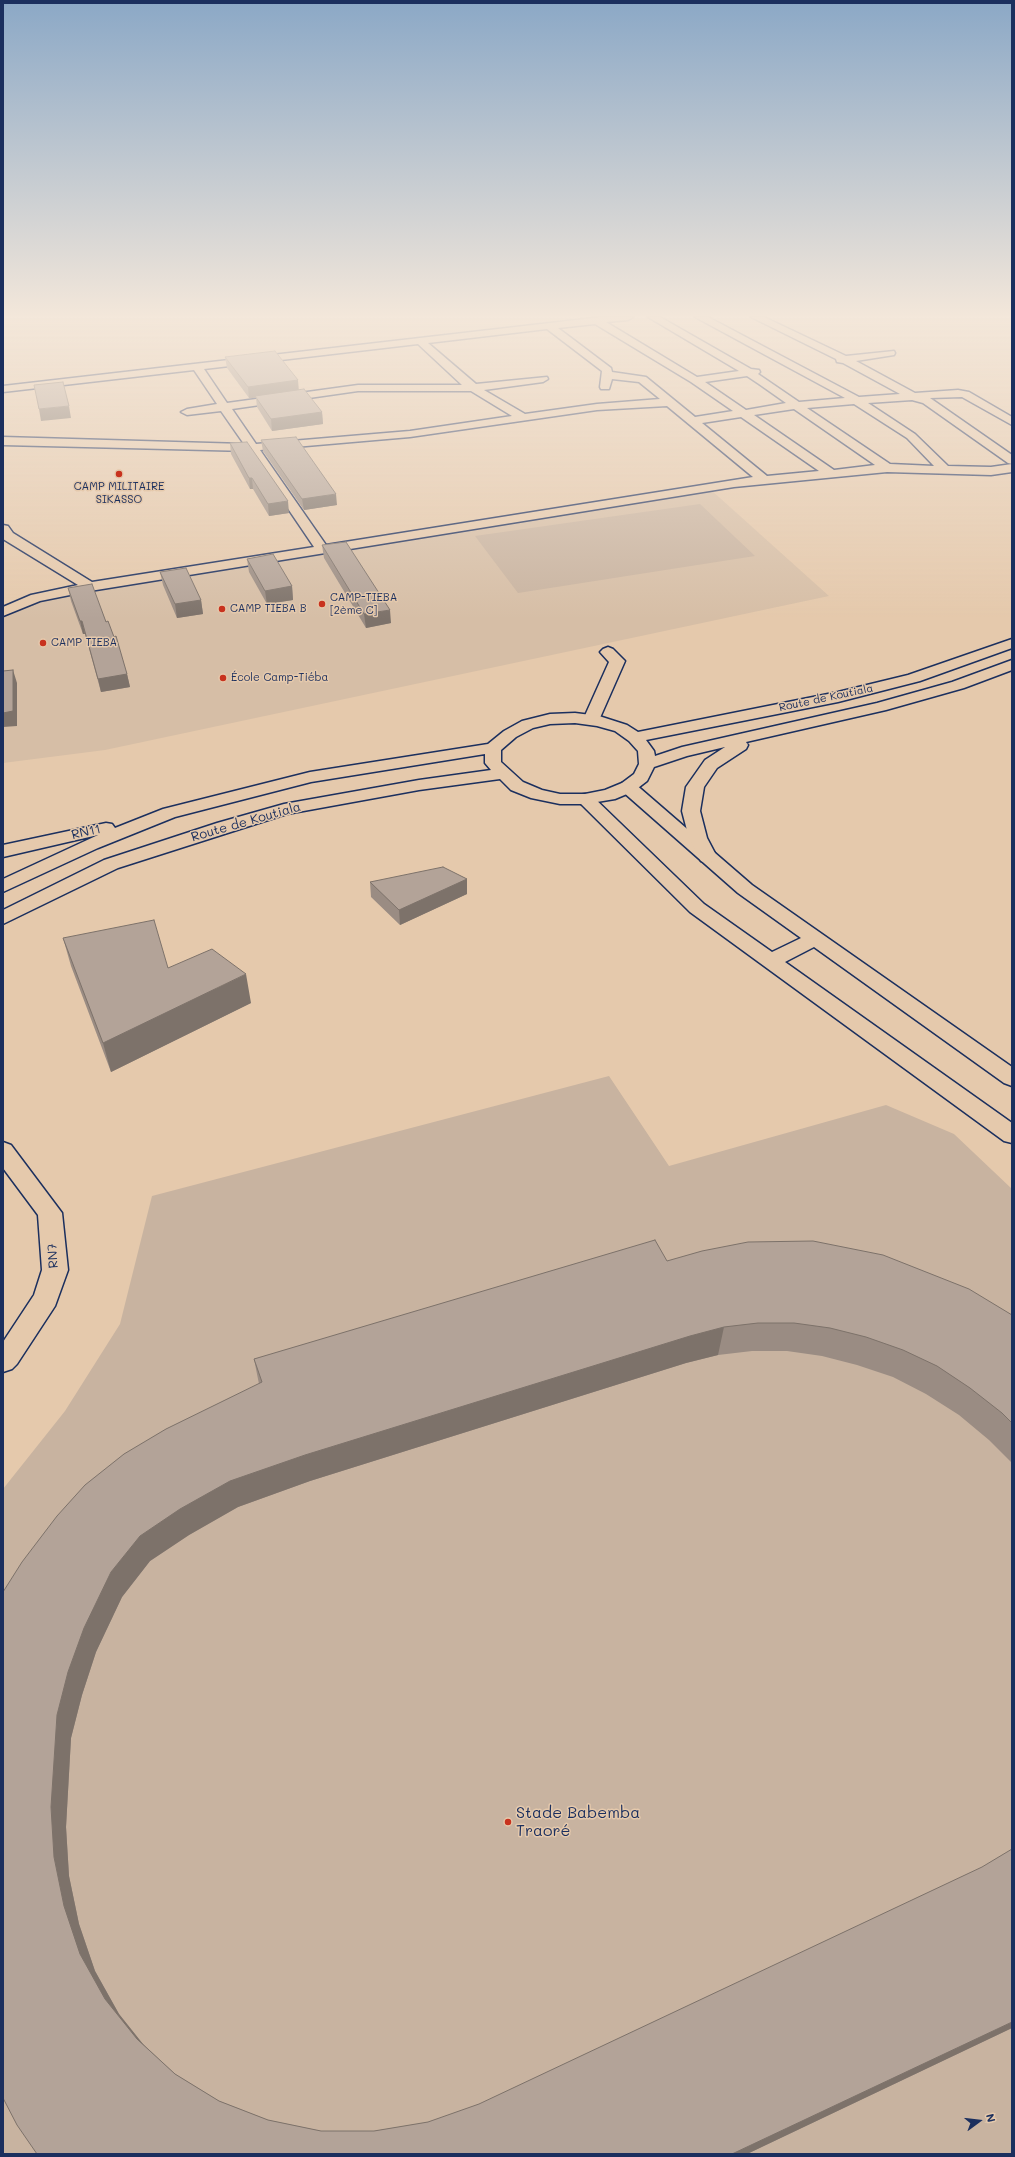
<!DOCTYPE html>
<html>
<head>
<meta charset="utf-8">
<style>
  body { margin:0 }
  #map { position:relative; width:1015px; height:2157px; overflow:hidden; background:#e5c9ac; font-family:Mali,sans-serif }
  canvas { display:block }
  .frame { position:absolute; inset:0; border:4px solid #1b2f5e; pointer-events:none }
  .north { position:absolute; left:959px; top:2101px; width:40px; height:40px; -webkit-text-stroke:3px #e5c9ac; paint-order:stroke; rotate:75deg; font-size:11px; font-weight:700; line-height:16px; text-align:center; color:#1b2f5e }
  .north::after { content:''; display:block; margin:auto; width:14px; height:18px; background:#1b2f5e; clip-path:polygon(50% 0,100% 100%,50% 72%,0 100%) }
</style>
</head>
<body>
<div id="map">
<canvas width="1015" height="2157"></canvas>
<div class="frame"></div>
<div class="north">N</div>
</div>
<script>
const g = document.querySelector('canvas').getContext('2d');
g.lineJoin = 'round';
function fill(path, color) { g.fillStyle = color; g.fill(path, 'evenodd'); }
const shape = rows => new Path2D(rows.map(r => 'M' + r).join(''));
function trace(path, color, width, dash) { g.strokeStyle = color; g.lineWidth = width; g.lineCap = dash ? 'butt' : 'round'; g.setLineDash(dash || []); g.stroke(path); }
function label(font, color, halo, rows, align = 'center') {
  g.font = font + ' Mali,sans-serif'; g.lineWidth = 3; g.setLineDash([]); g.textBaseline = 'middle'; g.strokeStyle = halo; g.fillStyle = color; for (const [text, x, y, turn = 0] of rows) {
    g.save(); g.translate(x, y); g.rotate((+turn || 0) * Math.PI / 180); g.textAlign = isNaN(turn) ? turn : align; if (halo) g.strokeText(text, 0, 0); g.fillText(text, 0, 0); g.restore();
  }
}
fill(shape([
  [710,489,829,596,105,750,3,763,3,606]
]), '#d6bea6');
fill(shape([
  [700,504,755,556,518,593,475,536],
  [609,1076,669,1166,886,1105,954,1134,1012,1189,1012,2154,3,2154,3,1489,65,1411,120,1324,152,1196]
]), '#c8b3a0');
const minor = shape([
  [602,317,633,317,628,320,606,322,697,377,739,371,648,317,660,317,751,369,759,370,760,372,758,374,799,402,845,398,695,317,708,317,859,397,900,394,843,363,837,362,836,359,751,317,764,317,846,356,894,351,895,353,894,355,856,361,915,393,958,390,969,392,1012,417,1012,425,962,397,930,398,1012,455,1012,464,1008,463,923,403,912,400,868,403,915,434,948,466,991,467,1012,464,1012,472,991,475,887,472,734,487,90,591,40,601,3,616,3,607,31,595,78,585,3,539,3,525,8,526,13,533,92,582,314,547,249,451,3,445,3,437,244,444,221,411,187,415,181,412,187,409,217,404,194,370,3,392,3,386,602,317],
  [595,324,691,382,733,411,695,417,646,377,612,372,611,368,558,328,595,324],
  [547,329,602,371,600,387,601,389,609,389,612,379,639,382,660,399,597,404,525,414,484,390,543,382,548,379,547,377,476,384,428,343,547,329],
  [418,344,462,385,358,385,227,403,204,369,418,344],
  [747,376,759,384,786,403,746,410,705,382,747,376],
  [358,391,471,391,512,416,410,431,256,444,232,409,358,391],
  [854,404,907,438,934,466,890,464,807,408,854,404],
  [667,406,753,477,326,545,260,450,410,437,597,410,667,406],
  [794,409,875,465,834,470,754,415,794,409],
  [741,417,819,471,767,476,702,423,741,417],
  [608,647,613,649,625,661,599,720,597,723,585,723,583,720,609,662,600,652,603,649,608,647],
  [628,782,634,783,752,885,1012,1067,1012,1086,1004,1083,814,947,785,962,1012,1123,1012,1143,1004,1141,690,912,576,799,579,795,585,794,591,795,704,904,772,952,801,938,738,893,622,791,619,787,622,783,628,782]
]);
const major = shape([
  [1012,639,1012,648,920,681,838,702,646,740,654,751,655,756,682,747,877,703,952,682,1012,660,1012,670,964,688,886,710,746,742,748,745,746,749,717,768,704,787,700,811,707,838,717,857,715,861,708,863,701,861,699,857,689,838,682,811,686,787,705,760,725,747,687,756,654,767,647,781,634,791,615,799,585,804,560,804,531,798,511,790,500,779,419,790,287,814,118,868,3,924,3,910,104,860,217,823,284,804,419,780,491,770,485,763,485,754,311,782,175,817,98,848,3,892,3,879,98,835,3,857,3,845,106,823,112,824,115,828,163,809,310,772,488,744,504,731,522,721,550,714,575,713,599,716,627,725,638,732,838,692,908,675,1012,639],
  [575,723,597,726,615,731,629,741,638,751,639,764,634,774,622,783,605,790,585,794,560,794,542,790,523,782,501,762,501,750,516,737,533,728,550,724,575,723]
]);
const highway = shape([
  [3,1142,11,1145,62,1213,68,1270,55,1306,17,1364,12,1369,3,1372,3,1342,34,1295,42,1270,38,1215,3,1168,3,1142]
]);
trace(minor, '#1b2f5e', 3);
trace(major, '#1b2f5e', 3);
trace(highway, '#1b2f5e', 3);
fill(minor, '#e5c9ac');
fill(major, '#e5c9ac');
fill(highway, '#e5c9ac');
fill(shape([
  [225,357,298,380,298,389,322,412,323,424,272,431,257,407,256,398,249,398,227,368],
  [261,440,337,505,304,510,263,451],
  [230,443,289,513,269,516,253,489,250,489,231,454],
  [322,545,391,623,366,628,324,558],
  [247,559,292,586,293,600,267,604,249,572],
  [160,572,201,600,203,614,177,618,163,585],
  [68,588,106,622,127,674,130,687,101,692,85,634,83,634,71,601],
  [467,879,467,894,400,925,371,897,370,882],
  [63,938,168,968,251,1003,111,1072,71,966],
  [667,1261,1012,1315,1012,1463,989,1440,959,1415,926,1394,893,1377,857,1365,822,1356,787,1351,752,1351,718,1355,686,1363,310,1481,238,1507,189,1535,150,1561,122,1597,96,1652,82,1695,71,1738,66,1827,69,1876,79,1924,95,1971,119,2014,143,2044,175,2074,219,2101,268,2120,321,2131,374,2131,1012,2028,747,2154,37,2154,3,1592,259,1384,254,1359]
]), '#9a8c83');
fill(shape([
  [298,380,299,392,255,396,256,398,249,398,248,387],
  [69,406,71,418,41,421,39,409],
  [322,412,323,424,272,431,271,419],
  [249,478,252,478,253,489,250,489],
  [336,494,337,505,304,510,302,499],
  [288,501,289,513,269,516,268,504],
  [292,586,293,600,267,604,265,591],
  [201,600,203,614,177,618,175,604],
  [390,610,391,623,366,628,364,614],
  [80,621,82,621,85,634,83,634],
  [13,670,17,683,17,726,3,727,3,713],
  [127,674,130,687,101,692,98,679],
  [467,879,467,894,400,925,399,910],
  [246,974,251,1003,111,1072,103,1043],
  [724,1327,718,1355,686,1363,310,1481,238,1507,189,1535,150,1561,122,1597,96,1652,82,1695,71,1738,66,1827,69,1876,79,1924,95,1971,119,2014,150,2053,137,2039,105,1999,80,1954,64,1906,54,1857,51,1807,57,1715,68,1672,84,1628,111,1572,140,1536,180,1509,230,1481,305,1455,690,1336],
  [1012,2022,1012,2028,747,2154,732,2154]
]), '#7d726a');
const building = shape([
  [275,351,298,380,248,387,225,357,275,351],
  [63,382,69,406,39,409,34,385,63,382],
  [304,389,322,412,271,419,255,396,304,389],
  [296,437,336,494,302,499,261,440,296,437],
  [247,442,288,501,268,504,252,478,249,478,230,443,247,442],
  [346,542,390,610,364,614,322,545,346,542],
  [273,554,292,586,265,591,247,559,273,554],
  [186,568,201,600,175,604,160,572,186,568],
  [92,584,106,622,108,621,114,637,116,636,127,674,98,679,82,621,80,621,68,588,92,584],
  [13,670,13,711,3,713,3,671,13,670],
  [443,867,467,879,399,910,370,882,443,867],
  [154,920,168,968,212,949,246,974,103,1043,63,938,154,920],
  [655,1240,667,1261,702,1251,748,1242,813,1241,883,1255,969,1289,1012,1315,1012,1423,1002,1413,970,1388,937,1366,903,1350,866,1337,830,1328,794,1323,758,1323,724,1327,690,1336,305,1455,230,1481,180,1509,140,1536,111,1572,84,1628,68,1672,57,1715,51,1807,54,1857,64,1906,80,1954,105,1999,137,2039,175,2074,219,2101,268,2120,321,2131,374,2131,428,2122,479,2104,982,1867,1012,1849,1012,2022,732,2154,37,2154,17,2125,3,2098,3,1592,22,1562,57,1516,85,1485,124,1454,166,1429,262,1382,254,1359,655,1240]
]);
fill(building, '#b3a398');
trace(building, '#7d726a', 1);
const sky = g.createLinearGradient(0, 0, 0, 619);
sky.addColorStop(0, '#8ba8c6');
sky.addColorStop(0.51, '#f3e7da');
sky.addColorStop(1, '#f3e7da00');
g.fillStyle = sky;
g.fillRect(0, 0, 1015, 619);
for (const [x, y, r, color] of [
  [119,474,4,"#c8321e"],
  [322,604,4,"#c8321e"],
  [222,609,4,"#c8321e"],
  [43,643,4,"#c8321e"],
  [223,678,4,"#c8321e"],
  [508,1822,4,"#c8321e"]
]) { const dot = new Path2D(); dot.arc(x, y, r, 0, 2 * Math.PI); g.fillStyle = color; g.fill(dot); trace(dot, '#e5c9ac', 1.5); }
label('11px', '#1b2f5e', '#e5c9ac', [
  ["CAMP MILITAIRE",119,487,"center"],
  ["SIKASSO",119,500,"center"],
  ["CAMP-TIEBA",330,598],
  ["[2ème C]",330,611],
  ["CAMP TIEBA B",230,609],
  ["CAMP TIEBA",51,643],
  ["École Camp-Tiéba",231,678]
], 'left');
label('11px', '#1b2f5e', '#e5c9ac', [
  ["Route de Koutiala",826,698,-12]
]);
label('13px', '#1b2f5e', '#e5c9ac', [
  ["Route de Koutiala",246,822,-16],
  ["RN11",86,832,-13],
  ["RN7",53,1256,-93]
]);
label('16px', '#1b2f5e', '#e5c9ac', [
  ["Stade Babemba",516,1813],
  ["Traoré",516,1831]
], 'left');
</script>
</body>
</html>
